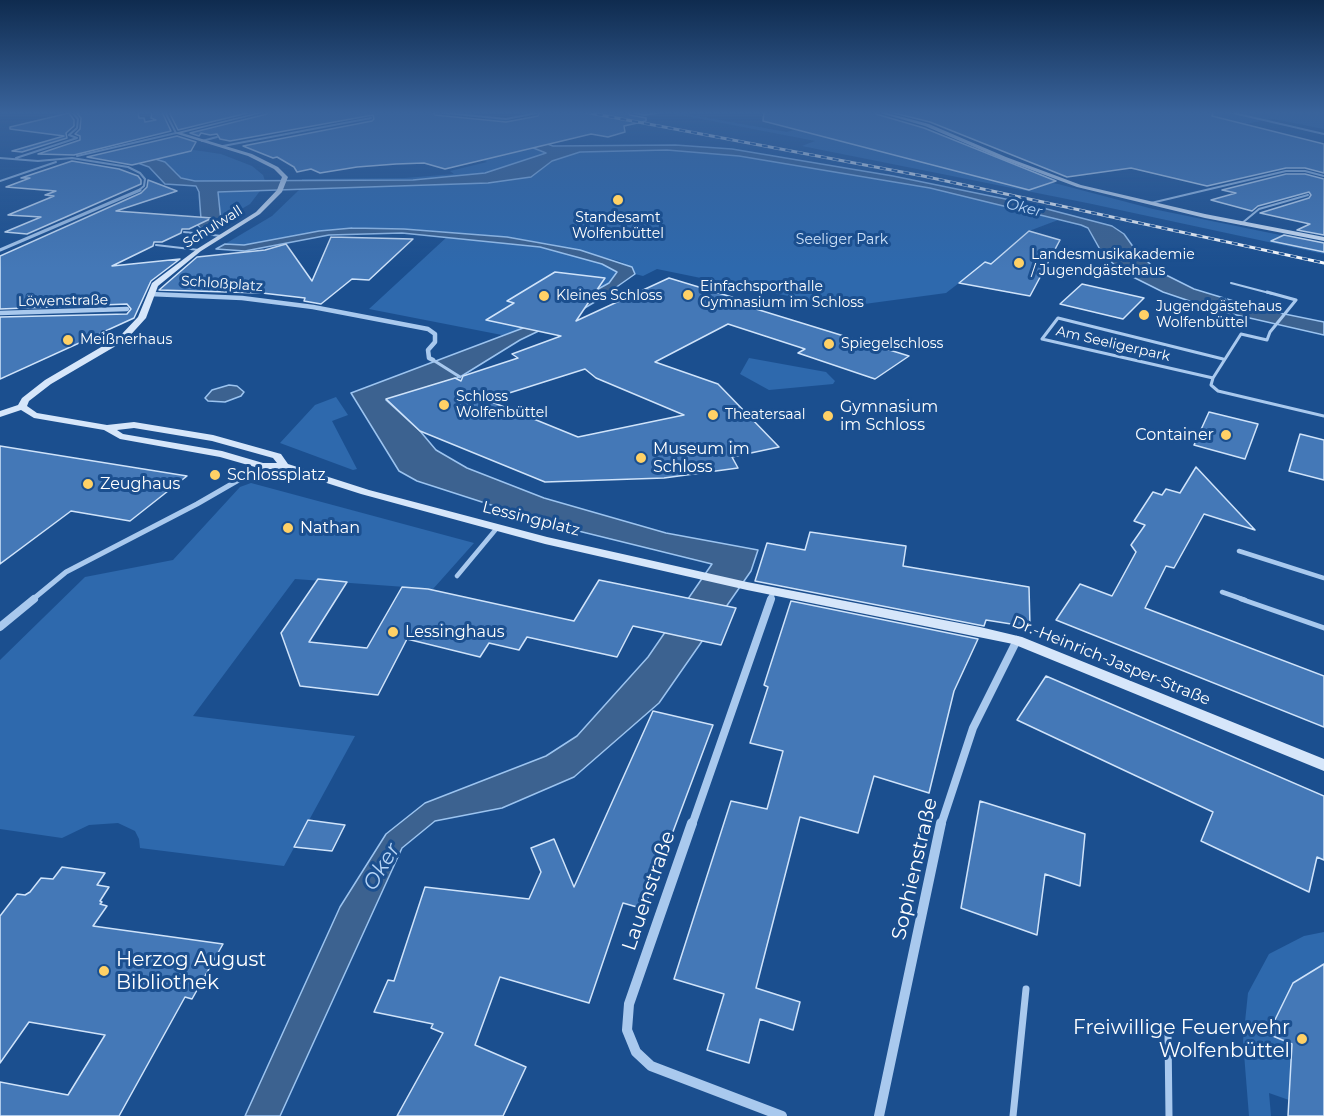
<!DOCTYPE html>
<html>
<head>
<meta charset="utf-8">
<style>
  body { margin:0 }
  canvas { display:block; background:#1b4f8f }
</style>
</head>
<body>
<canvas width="1324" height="1116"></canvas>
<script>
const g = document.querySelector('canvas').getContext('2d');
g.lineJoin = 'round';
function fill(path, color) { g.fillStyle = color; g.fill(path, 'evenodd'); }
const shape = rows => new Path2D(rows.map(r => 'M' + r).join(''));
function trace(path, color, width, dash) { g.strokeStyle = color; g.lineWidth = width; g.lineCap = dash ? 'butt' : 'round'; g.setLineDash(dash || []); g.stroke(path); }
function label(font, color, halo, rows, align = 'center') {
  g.font = font + ' Montserrat,sans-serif'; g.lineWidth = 6; g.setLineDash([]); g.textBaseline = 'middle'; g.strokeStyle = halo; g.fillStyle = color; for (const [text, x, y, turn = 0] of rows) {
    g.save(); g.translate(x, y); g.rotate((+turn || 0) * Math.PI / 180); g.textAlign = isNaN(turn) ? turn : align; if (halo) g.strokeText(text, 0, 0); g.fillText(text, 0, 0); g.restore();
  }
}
fill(shape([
  [363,112,428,112,451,114,441,115,423,121,472,127,489,120,484,119,487,118,516,120,461,132,580,152,667,150,739,156,930,188,1058,220,1029,231,991,264,985,263,946,293,842,307,657,269,643,276,635,274,632,267,619,261,550,244,507,237,404,229,352,228,319,231,244,245,225,244,272,216,299,190,302,179,405,178,454,174,450,171,487,162,483,160,504,155,383,130,359,122,372,119],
  [674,112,787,132,794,130,814,133,1029,190,1052,183,1058,184,1153,209,1324,244,1324,254,1092,204,802,146,815,141,676,114],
  [1015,112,1324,112,1324,129,1273,119,1073,155,1036,117],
  [194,150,221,154,252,166,263,175,265,181,195,181,181,178,177,172,145,156],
  [260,191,250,204,221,221,217,193],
  [448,236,527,243,603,261,626,274,537,326,502,335,369,309],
  [749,358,826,372,835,381,833,384,769,390,740,374],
  [336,397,348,415,332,421,357,469,353,470,280,443,315,405],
  [251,483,474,543,433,589,295,579,193,716,355,736,284,866,140,848,139,839,135,831,118,823,89,825,62,838,0,829,0,660,85,577,173,560,240,487],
  [1324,932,1324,964,1293,983,1268,1033,1292,1044,1289,1100,1269,1093,1271,1116,1249,1116,1243,1041,1248,993,1269,954,1304,936]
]), '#2e69ad');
const water = shape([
  [368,112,388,112,401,118,521,135,553,146,675,145,732,149,893,176,1020,202,1112,226,1124,234,1134,248,1156,270,1194,289,1260,309,1324,322,1324,335,1219,311,1163,292,1121,271,1102,253,1088,228,1081,225,930,188,739,156,667,150,580,152,552,161,531,177,488,183,218,192,221,221,215,226,200,228,197,224,201,219,199,192,196,186,165,184,149,167,135,162,145,156,165,162,181,178,195,181,413,180,485,173,546,153,516,141,376,116,368,112],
  [352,228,404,229,507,237,580,250,632,267,635,274,598,300,578,312,520,340,460,377,386,400,420,431,436,450,467,468,544,498,666,533,758,550,751,571,659,703,574,777,502,808,435,821,402,848,280,1116,245,1116,340,907,386,834,425,803,546,756,577,736,648,657,712,564,550,524,417,481,399,471,351,393,539,322,609,283,617,272,602,264,540,247,402,233,329,235,245,251,216,249,225,244,244,245,319,231,352,228],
  [229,385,237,386,244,392,241,396,225,402,208,401,205,398,212,390,229,385]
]);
fill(water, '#3c6290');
trace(water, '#9cc4f0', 1.5);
const building = shape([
  [76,112,138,112,139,118,144,118,145,122,156,120,151,118,152,112,162,112,171,131,74,155,38,154,80,140,80,136,75,134,80,129,81,118,76,112],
  [169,112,252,112,178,130,169,112],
  [268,112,432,112,435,115,506,122,538,116,540,112,628,112,630,115,646,118,646,121,624,126,625,132,608,137,591,134,445,169,424,163,396,164,357,167,320,173,311,169,297,172,294,167,277,157,273,158,243,146,372,121,374,119,373,115,230,141,220,139,217,134,210,135,201,133,199,136,190,133,267,114,268,112],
  [764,112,875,112,876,114,924,128,1056,181,1029,190,763,121,764,112],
  [890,112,1213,112,1212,116,1324,144,1324,173,1305,168,1286,168,1207,186,1131,168,1067,177,930,122,890,112],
  [69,113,74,120,74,126,66,133,67,138,22,152,12,151,64,136,10,129,10,127,69,113],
  [177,136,196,142,191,151,132,165,87,157,177,136],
  [72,161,119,169,138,176,141,180,141,184,27,234,5,232,41,217,8,215,54,196,45,195,56,191,6,187,30,178,21,178,72,161],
  [1286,174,1305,174,1324,179,1324,235,1297,230,1310,224,1260,213,1309,198,1311,195,1309,192,1258,206,1252,211,1211,200,1236,193,1222,190,1286,174],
  [148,180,177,191,116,211,212,218,189,229,182,229,181,233,162,242,154,242,153,246,112,266,180,259,151,281,134,318,0,379,0,317,127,314,131,309,127,304,0,309,0,256,141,193,147,187,148,180],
  [1029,231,1060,240,1030,296,959,283,985,262,991,264,1029,231],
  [1284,235,1324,243,1324,252,1271,241,1284,235],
  [331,237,413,239,369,280,352,279,321,304,304,301,305,298,262,293,159,290,197,257,265,250,286,244,312,281,331,237],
  [555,272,605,278,576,321,669,278,735,298,730,301,909,356,875,379,798,353,805,349,728,324,655,362,718,384,779,447,732,457,738,468,664,478,545,482,420,431,386,399,455,378,461,381,463,376,518,358,512,354,561,336,486,320,514,303,507,301,555,272],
  [585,369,596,378,684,415,578,437,487,400,585,369],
  [1082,284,1144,298,1123,319,1060,304,1082,284],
  [1209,412,1258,424,1245,459,1194,445,1209,412],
  [1300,434,1324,440,1324,480,1289,471,1300,434],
  [0,446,187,476,130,521,71,511,0,564,0,446],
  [1196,467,1255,530,1204,514,1174,568,1166,566,1145,608,1324,676,1324,727,1056,620,1080,584,1112,596,1136,552,1131,545,1145,525,1134,521,1153,492,1162,495,1166,489,1180,493,1196,467],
  [810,532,906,546,903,566,1029,587,1030,627,986,620,984,626,755,581,767,543,805,550,810,532],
  [318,579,347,582,309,642,367,648,402,587,428,589,574,621,599,580,736,608,721,645,633,626,617,657,527,637,519,650,489,643,480,657,407,639,378,695,300,686,281,633,318,579],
  [791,601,978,639,954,691,929,793,874,776,858,833,800,817,756,988,800,1002,793,1030,760,1019,749,1063,707,1050,724,994,674,979,731,801,767,809,783,751,750,743,768,687,764,685,791,601],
  [1046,676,1324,796,1324,860,1317,857,1309,892,1201,841,1213,812,1017,720,1046,676],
  [653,711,713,725,644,909,623,903,589,1003,500,977,475,1045,526,1067,503,1116,397,1116,443,1033,431,1028,433,1024,374,1012,388,980,394,981,425,887,529,899,541,872,531,848,554,839,574,887,653,711],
  [980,801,1085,834,1080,886,1045,874,1037,935,961,908,980,801],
  [308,820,345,825,332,851,294,847,308,820],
  [62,867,105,873,97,885,109,887,100,901,102,902,100,904,107,906,93,926,223,944,192,999,185,997,119,1116,0,1116,0,1082,68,1095,105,1035,29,1022,0,1063,0,916,17,894,25,895,30,892,41,878,53,879,62,867],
  [1324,964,1324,1116,1288,1116,1292,1044,1268,1034,1293,983,1324,964]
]);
fill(building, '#4478b7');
trace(building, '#cfe3fa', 1.5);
trace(shape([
  [631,112,644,115,664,112],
  [202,141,217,137],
  [1151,203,1286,171,1305,171,1324,176],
  [1241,224,1259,209,1308,195],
  [184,232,222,236],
  [156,245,199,250],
  [1231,283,1273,294]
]), '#a9c9ee', 2);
trace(shape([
  [1223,359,1058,318,1042,339,1213,378,1211,385,1218,391,1324,416],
  [433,360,460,377],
  [1213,378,1241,334,1267,340,1270,332,1296,300,1267,292]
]), '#a9c9ee', 3);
trace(shape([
  [1239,551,1324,578],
  [457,576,497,528],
  [1222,592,1245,600]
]), '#a9c9ee', 4.5);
trace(shape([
  [1241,599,1324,628]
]), '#a9c9ee', 5);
trace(shape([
  [1168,1033,1169,1116],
  [1013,1116,1026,989]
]), '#a9c9ee', 7);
trace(shape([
  [72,112,78,119,77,128,69,135,77,138],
  [435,112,506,119,537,113],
  [1229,112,1324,134],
  [223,146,371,118],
  [77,156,176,133,165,112],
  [0,158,38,161,72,158,128,167,140,173,145,179,144,186,138,191],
  [16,158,77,138],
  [0,181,56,162]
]), '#a9c9ee', 2);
trace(shape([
  [0,250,140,190]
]), '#a9c9ee', 3);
trace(shape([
  [150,294,242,298,313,307,428,329,435,334,435,342,428,350,429,358,433,360],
  [0,313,127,309]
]), '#a9c9ee', 4.5);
trace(shape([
  [32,600,66,572,197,504,249,474],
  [770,600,773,592]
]), '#a9c9ee', 5);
trace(shape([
  [0,627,34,599],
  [692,825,771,599],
  [941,825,973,728,1017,640]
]), '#a9c9ee', 8);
trace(shape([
  [692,823,629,1004,627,1030,636,1052,651,1066,782,1116],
  [879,1116,941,823]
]), '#a9c9ee', 10);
fill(shape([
  [260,112,266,112,182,133,252,154,278,167,288,177,282,192,260,214,201,251,158,286,146,318,126,340,51,384,29,401,27,406,37,413,107,425,134,422,213,435,281,454,288,464,369,490,547,537,747,582,980,627,1022,637,1324,759,1324,771,1013,644,747,590,545,544,361,494,283,469,262,469,220,457,120,439,104,430,34,418,21,410,0,417,0,411,18,405,22,398,45,380,120,336,138,317,152,283,197,249,256,212,277,190,282,177,274,169,248,156,174,133,260,112],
  [134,428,212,441,273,458,277,463,263,463,222,451,123,434,117,430,134,428],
  [877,112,883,112,929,124,1006,157,1081,185,1205,214,1324,237,1324,241,1205,218,1077,187,1002,159,925,126,877,112]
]), '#d6e6fa');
const rail = shape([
  [585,112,923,176,1324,263]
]);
trace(rail, '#fff', 3);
trace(rail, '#1b4f8f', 2, [6]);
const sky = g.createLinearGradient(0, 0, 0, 268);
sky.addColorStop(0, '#0f2b4f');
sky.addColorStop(0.42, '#39639b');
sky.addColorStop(1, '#39639b00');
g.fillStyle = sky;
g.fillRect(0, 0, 1324, 268);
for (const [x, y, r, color] of [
  [618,200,6,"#ffd166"],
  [1019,263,6,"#ffd166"],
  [688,295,6,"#ffd166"],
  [544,296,6,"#ffd166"],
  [1144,315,6,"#ffd166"],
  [68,340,6,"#ffd166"],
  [829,344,6,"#ffd166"],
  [444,405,6,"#ffd166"],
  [713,415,6,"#ffd166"],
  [828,416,6,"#ffd166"],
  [1226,435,6,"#ffd166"],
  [641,458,6,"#ffd166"],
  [215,475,6,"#ffd166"],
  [88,484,6,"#ffd166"],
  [288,528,6,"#ffd166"],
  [393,632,6,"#ffd166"],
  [104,971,6,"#ffd166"],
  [1302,1039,6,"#ffd166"]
]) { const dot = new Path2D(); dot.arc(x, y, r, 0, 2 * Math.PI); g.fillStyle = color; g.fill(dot); trace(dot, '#1b4f8f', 2); }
label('14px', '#fff', '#1b4f8f', [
  ["Standesamt",618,218,"center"],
  ["Wolfenbüttel",618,234,"center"],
  ["Landesmusikakademie",1031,255],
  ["/ Jugendgästehaus",1031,271],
  ["Einfachsporthalle",700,287],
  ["Gymnasium im Schloss",700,303],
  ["Kleines Schloss",556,296],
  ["Jugendgästehaus",1156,307],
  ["Wolfenbüttel",1156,323],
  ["Meißnerhaus",80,340],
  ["Spiegelschloss",841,344],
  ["Schloss",456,397],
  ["Wolfenbüttel",456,413],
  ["Theatersaal",725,415]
], 'left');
label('14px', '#fff', '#1b4f8f', [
  ["Schulwall",213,227,-32],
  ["Schloßplatz",222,284,4],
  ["Löwenstraße",63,301,-1],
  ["Am Seeligerpark",1113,344,13]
]);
label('14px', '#cfe3fa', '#1b4f8f', [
  ["Seeliger Park",842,240]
]);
label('italic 15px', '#b5d3f5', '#1b4f8f', [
  ["Oker",1024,208,14]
]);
label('16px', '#fff', '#1b4f8f', [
  ["Gymnasium",840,407],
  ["im Schloss",840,425],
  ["Container",1214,435,"right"],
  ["Museum im",653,449],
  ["Schloss",653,467],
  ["Schlossplatz",227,475],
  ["Zeughaus",100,484],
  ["Nathan",300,528],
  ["Lessinghaus",405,632]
], 'left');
label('16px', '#fff', '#1b4f8f', [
  ["Lessingplatz",531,519,14],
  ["Dr.-Heinrich-Jasper-Straße",1111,661,22]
]);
label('20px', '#fff', '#1b4f8f', [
  ["Sophienstraße",915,869,-77],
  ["Lauenstraße",649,891,-71]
]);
label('20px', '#fff', '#1b4f8f', [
  ["Herzog August",116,960],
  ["Bibliothek",116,983],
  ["Freiwillige Feuerwehr",1290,1028,"right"],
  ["Wolfenbüttel",1290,1051,"right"]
], 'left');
label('italic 21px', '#b5d3f5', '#1b4f8f', [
  ["Oker",382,867,-59]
]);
</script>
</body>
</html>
